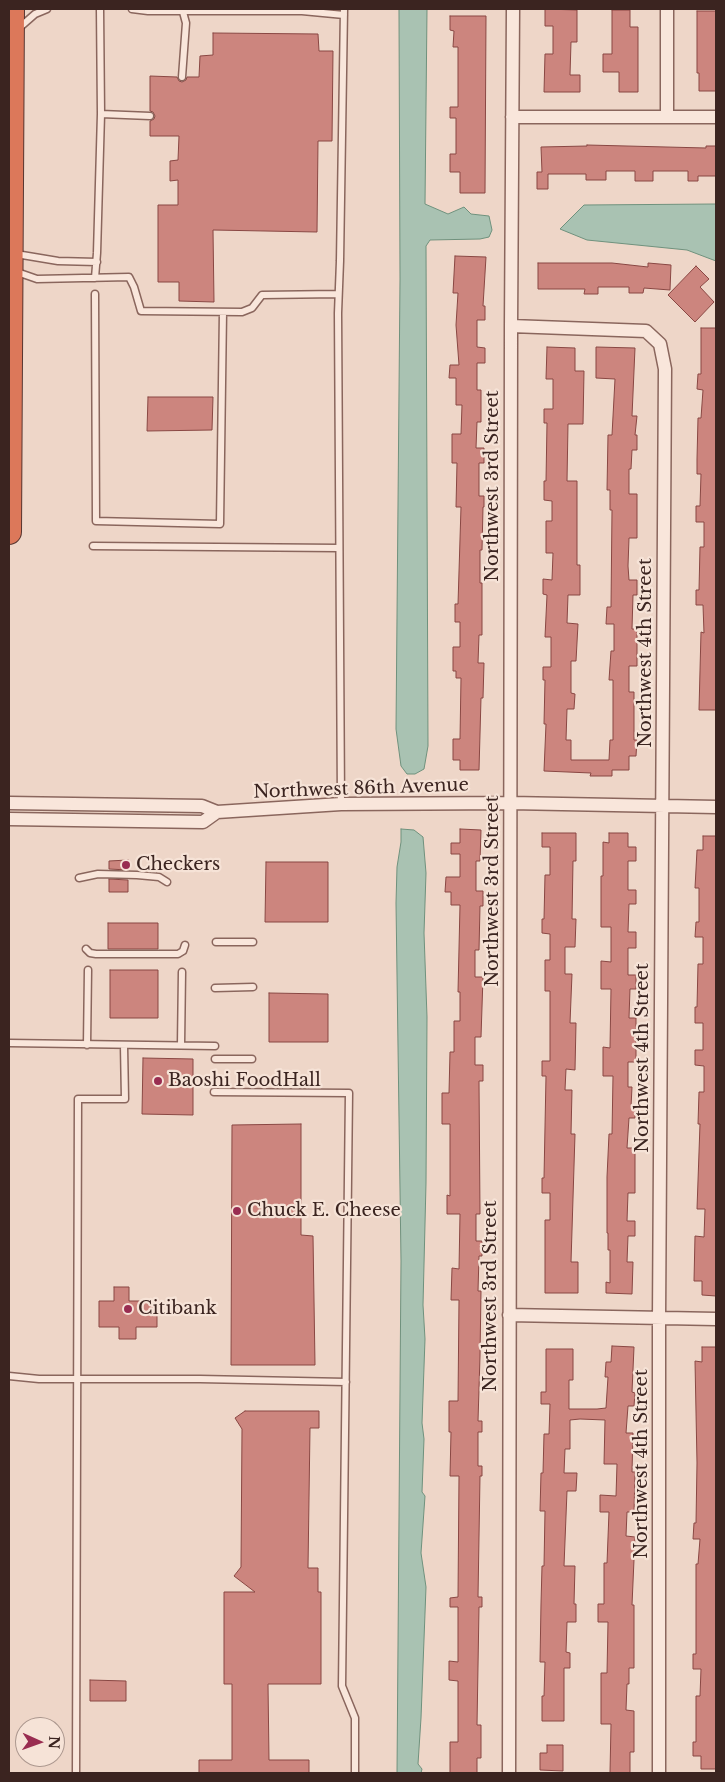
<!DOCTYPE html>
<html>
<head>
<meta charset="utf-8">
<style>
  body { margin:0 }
  #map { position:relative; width:725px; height:1782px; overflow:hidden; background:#eed6c8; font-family:"Libre Baskerville",serif }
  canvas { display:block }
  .frame { position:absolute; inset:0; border:10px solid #3b2420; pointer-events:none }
  .north { position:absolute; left:15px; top:1717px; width:50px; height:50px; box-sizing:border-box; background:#f6e3d7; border:1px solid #ab978e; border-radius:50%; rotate:92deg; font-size:14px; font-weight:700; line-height:20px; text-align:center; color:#3b2420 }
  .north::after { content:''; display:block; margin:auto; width:18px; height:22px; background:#992d51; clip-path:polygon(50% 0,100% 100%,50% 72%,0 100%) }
</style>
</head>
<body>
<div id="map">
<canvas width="725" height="1782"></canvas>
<div class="frame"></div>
<div class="north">N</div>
</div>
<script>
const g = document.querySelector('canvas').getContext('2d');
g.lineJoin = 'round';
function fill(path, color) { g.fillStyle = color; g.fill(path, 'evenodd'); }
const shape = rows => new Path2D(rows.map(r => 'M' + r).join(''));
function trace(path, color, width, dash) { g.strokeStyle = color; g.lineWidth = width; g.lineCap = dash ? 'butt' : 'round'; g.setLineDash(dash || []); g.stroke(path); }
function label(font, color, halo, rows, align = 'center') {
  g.font = font + ' "Libre Baskerville",serif'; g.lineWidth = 4.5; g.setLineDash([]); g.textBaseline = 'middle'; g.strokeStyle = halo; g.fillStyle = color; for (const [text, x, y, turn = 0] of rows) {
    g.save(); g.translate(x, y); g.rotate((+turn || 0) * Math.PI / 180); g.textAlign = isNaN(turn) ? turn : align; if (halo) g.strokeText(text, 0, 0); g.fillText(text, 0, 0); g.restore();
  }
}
const water = shape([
  [399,9,427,9,425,204,448,214,464,207,471,214,489,216,492,230,489,237,480,239,430,240,426,246,428,746,424,769,415,774,407,774,401,766,396,729,400,279,399,9],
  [716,204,716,261,687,250,587,240,560,229,584,205,716,204],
  [401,829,414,830,423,837,426,873,424,933,427,1017,426,1183,423,1305,425,1339,422,1423,424,1439,422,1492,425,1496,421,1553,426,1587,421,1718,418,1764,422,1769,421,1773,397,1773,401,1261,396,903,397,867,401,842,401,829]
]);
fill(water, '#a9c2b2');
trace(water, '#6f917d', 1);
const building = shape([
  [545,9,577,10,577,42,571,42,570,75,580,75,580,92,544,92,545,54,553,54,553,26,545,26,545,9],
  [612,10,630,10,630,27,638,27,638,92,619,92,619,72,603,72,603,54,612,54,612,10],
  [697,11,716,11,716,91,699,91,699,73,697,73,697,11],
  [450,16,486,16,485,193,460,193,460,172,450,172,450,154,456,154,456,118,450,118,450,107,458,107,458,47,453,47,454,31,450,30,450,16],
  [213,33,318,34,319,51,333,51,332,141,318,141,317,232,213,230,214,302,179,301,179,282,158,282,158,205,178,205,178,180,170,181,170,161,178,160,179,136,150,136,150,121,154,119,155,116,153,112,150,111,150,76,177,77,179,81,182,82,186,80,187,77,199,77,200,56,213,55,213,33],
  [587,145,706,148,706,146,716,146,716,176,698,176,698,181,688,181,688,171,653,171,653,181,635,181,635,171,606,171,606,180,586,180,586,174,548,174,548,189,537,189,537,172,542,172,541,147,587,146,587,145],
  [455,256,486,257,483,306,485,306,485,320,477,320,477,347,485,348,485,363,477,363,477,390,481,390,481,422,477,422,476,448,484,448,484,463,479,463,479,496,484,496,484,507,483,507,482,550,480,550,480,583,482,583,482,635,479,635,478,663,484,663,483,698,481,698,479,770,460,770,460,760,453,760,453,739,460,739,461,678,456,678,456,671,453,671,453,647,460,647,460,622,455,622,455,604,458,604,461,507,456,507,457,463,452,463,452,434,461,434,462,405,456,405,456,378,449,378,450,365,459,365,456,325,458,293,453,293,455,256],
  [538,263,612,263,648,267,648,263,671,265,670,290,644,288,643,293,629,293,629,287,598,287,598,294,584,294,585,289,538,289,538,263],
  [696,266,709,279,700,287,714,302,695,322,668,295,696,266],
  [701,328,716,328,716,710,699,710,701,632,704,633,703,605,696,605,696,590,699,590,700,547,704,547,704,522,696,522,696,506,700,506,701,474,697,474,697,459,698,418,701,418,703,390,697,389,698,374,701,374,701,328],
  [547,347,575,348,575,371,584,371,583,424,568,424,567,481,577,481,577,565,580,565,580,595,568,595,567,623,578,624,576,661,571,661,571,693,575,694,574,709,567,709,566,740,571,740,571,760,609,760,610,740,613,740,613,680,609,680,611,651,614,651,614,624,606,624,607,607,611,607,612,510,610,510,610,490,607,490,608,435,612,435,615,379,596,378,596,347,635,348,632,416,637,416,635,435,637,435,637,450,632,450,631,469,629,469,629,494,637,494,637,538,629,538,628,566,629,580,637,580,637,595,633,595,632,629,637,629,637,666,629,666,629,692,634,692,634,740,637,740,636,756,629,756,629,770,612,770,612,776,590,776,591,773,544,771,546,724,544,724,545,680,543,680,543,667,551,667,551,637,545,637,547,595,543,594,543,579,552,580,553,553,546,553,546,521,552,521,552,501,544,500,544,481,546,481,547,423,544,423,544,409,553,409,553,379,546,379,547,347],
  [148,397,213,397,212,430,147,431,148,397],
  [460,829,481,830,480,861,476,861,476,891,483,891,483,906,480,906,479,950,475,950,475,977,483,977,481,1037,475,1037,475,1065,483,1065,483,1081,479,1081,480,1214,476,1214,476,1241,482,1241,482,1256,479,1256,478,1291,481,1291,480,1356,478,1421,482,1421,482,1432,478,1432,478,1466,482,1466,482,1476,480,1476,478,1597,482,1597,482,1607,479,1607,477,1725,481,1725,481,1758,477,1758,477,1773,450,1773,450,1742,458,1742,458,1681,449,1680,449,1661,458,1662,458,1607,450,1607,450,1598,458,1597,459,1476,450,1476,451,1432,449,1432,449,1401,458,1401,459,1300,451,1300,452,1268,459,1269,460,1214,447,1214,447,1195,450,1196,450,1124,442,1124,442,1093,449,1093,450,1052,454,1052,454,1021,460,1021,460,992,458,992,460,905,451,905,451,892,445,892,446,877,460,877,460,854,451,854,451,843,460,843,460,829],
  [542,833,576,833,576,861,573,861,572,919,576,919,575,947,565,947,565,974,572,974,570,1023,576,1023,575,1070,566,1069,565,1090,572,1090,571,1134,575,1134,571,1262,578,1262,578,1293,545,1293,545,1220,550,1220,550,1193,542,1193,542,1178,544,1178,546,1076,542,1076,542,1061,550,1061,550,991,545,991,545,960,550,960,550,934,542,933,542,919,544,919,545,875,550,875,550,847,542,847,542,833],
  [609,833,628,833,628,847,636,847,636,861,628,861,628,890,636,890,636,904,629,904,628,932,636,932,636,948,628,948,628,975,636,975,636,989,630,989,629,1018,636,1018,636,1062,628,1062,628,1087,632,1087,631,1107,635,1108,635,1118,629,1118,627,1148,635,1148,635,1193,628,1193,627,1221,635,1221,635,1236,628,1236,627,1262,633,1262,632,1294,606,1293,606,1282,610,1283,610,1250,608,1250,608,1233,607,1233,607,1177,609,1134,612,1134,613,1076,603,1076,603,1047,610,1048,611,989,601,989,601,961,611,962,611,927,601,927,601,876,603,876,603,842,609,843,609,833],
  [703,836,716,836,716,1296,702,1295,702,1281,694,1281,695,1236,704,1237,705,1209,697,1209,700,1124,698,1124,699,1092,704,1092,704,1066,695,1065,695,1050,703,1050,703,1023,695,1023,695,1007,697,1007,698,964,703,964,703,937,695,937,696,922,699,922,699,888,695,888,697,850,703,850,703,836],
  [128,860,128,870,109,869,109,861,128,860],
  [266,862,328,862,328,922,265,922,266,862],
  [109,879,128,880,128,892,109,892,109,879],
  [108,923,158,923,158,949,108,949,108,923],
  [110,970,158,970,158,1018,110,1018,110,970],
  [269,993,328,994,328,1042,269,1042,269,993],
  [143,1058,193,1059,193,1115,142,1114,143,1058],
  [301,1124,301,1235,313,1236,315,1365,231,1365,232,1125,301,1124],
  [114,1287,129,1287,129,1301,157,1301,157,1327,136,1327,136,1339,119,1339,119,1327,99,1327,99,1301,114,1301,114,1287],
  [612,1346,634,1347,632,1392,635,1393,634,1406,628,1406,626,1433,633,1433,632,1472,635,1472,634,1512,627,1512,626,1536,635,1537,632,1605,634,1605,634,1668,629,1668,629,1684,627,1684,626,1710,634,1711,634,1752,630,1752,630,1773,610,1773,611,1724,601,1724,601,1673,607,1673,608,1622,598,1622,598,1604,604,1604,604,1563,607,1563,609,1512,600,1512,600,1495,616,1496,617,1464,604,1464,605,1420,580,1419,570,1420,570,1449,565,1449,564,1473,577,1473,576,1491,567,1491,564,1566,575,1566,574,1604,576,1604,576,1622,567,1622,566,1652,570,1653,570,1668,564,1668,564,1721,542,1721,542,1696,544,1696,545,1662,540,1662,541,1604,542,1566,544,1566,545,1511,540,1511,541,1473,543,1473,544,1434,549,1434,550,1404,541,1404,541,1392,546,1392,546,1349,573,1349,573,1380,569,1380,569,1409,597,1409,606,1408,608,1377,605,1377,606,1362,611,1362,612,1346],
  [702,1347,716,1347,716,1769,701,1769,701,1756,693,1756,693,1742,696,1742,696,1696,700,1696,701,1669,693,1669,693,1654,696,1654,696,1564,698,1564,700,1539,693,1539,694,1523,696,1523,697,1463,695,1361,702,1362,702,1347],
  [245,1411,319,1411,319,1428,310,1428,308,1568,318,1568,318,1592,321,1592,321,1684,268,1684,269,1760,309,1760,309,1773,199,1773,199,1760,232,1760,232,1684,224,1684,224,1592,255,1592,234,1576,241,1567,242,1429,235,1418,245,1411],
  [90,1680,126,1681,126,1701,90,1701,90,1680],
  [547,1745,563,1745,563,1771,540,1770,540,1753,547,1753,547,1745]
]);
fill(building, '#cc857e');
trace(building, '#894743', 1);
const lane = shape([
  [132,9,148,11,302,11,344,15],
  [19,28,35,14,47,9],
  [182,77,186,23,183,12],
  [101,114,150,116],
  [16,254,58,261,97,262],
  [14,271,37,279,129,277,134,287,141,311,242,312,252,308,262,295,338,294],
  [95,278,97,253,101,114,100,9],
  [95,294,96,521,220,524,223,312],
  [93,546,339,548],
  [341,804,338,313,340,261,344,9],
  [79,878,98,874,137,875,159,877,167,882],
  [216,942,253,942],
  [86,949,90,953,96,954,178,954,183,951,185,945],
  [215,988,253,987],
  [9,1043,215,1046],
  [87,1045,88,970],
  [181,1045,182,972],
  [215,1059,252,1059],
  [214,1092,349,1093,342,1686,355,1718,355,1773],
  [9,1376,39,1379,200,1379,346,1382],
  [76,1773,78,1099,125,1099,124,1046]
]);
const street = shape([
  [667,9,667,116],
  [512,117,716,117],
  [511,326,646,331,660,344,665,369,659,1318,659,1773],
  [9,803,202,806,217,812,341,804,511,803,716,807],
  [9,819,203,822,217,812],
  [509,1315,716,1319],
  [509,1773,511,326,513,9]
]);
const highway = shape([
  [9,532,12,9]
]);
trace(lane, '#8a665d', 9);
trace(street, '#8a665d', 15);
trace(highway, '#583631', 26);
trace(lane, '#f9e6db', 6);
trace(street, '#f9e6db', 12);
trace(highway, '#dc785a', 24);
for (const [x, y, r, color] of [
  [126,865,5,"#992d51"],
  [158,1081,5,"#992d51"],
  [237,1211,5,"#992d51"],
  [128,1309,5,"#992d51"]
]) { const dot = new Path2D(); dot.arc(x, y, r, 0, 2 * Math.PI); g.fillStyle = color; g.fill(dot); trace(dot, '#f6e3d7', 2); }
label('18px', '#3b2420', '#f6e3d7', [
  ["Northwest 3rd Street",493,486,-90],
  ["Northwest 4th Street",646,653,-90],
  ["Northwest 86th Avenue",361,789,-2],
  ["Northwest 3rd Street",493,891,-90],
  ["Northwest 4th Street",643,1058,-90],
  ["Northwest 3rd Street",491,1296,-90],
  ["Northwest 4th Street",642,1464,-90]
]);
label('18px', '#3b2420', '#f6e3d7', [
  ["Checkers",136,865],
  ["Baoshi FoodHall",168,1081],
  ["Chuck E. Cheese",247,1211],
  ["Citibank",138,1309]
], 'left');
</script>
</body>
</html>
